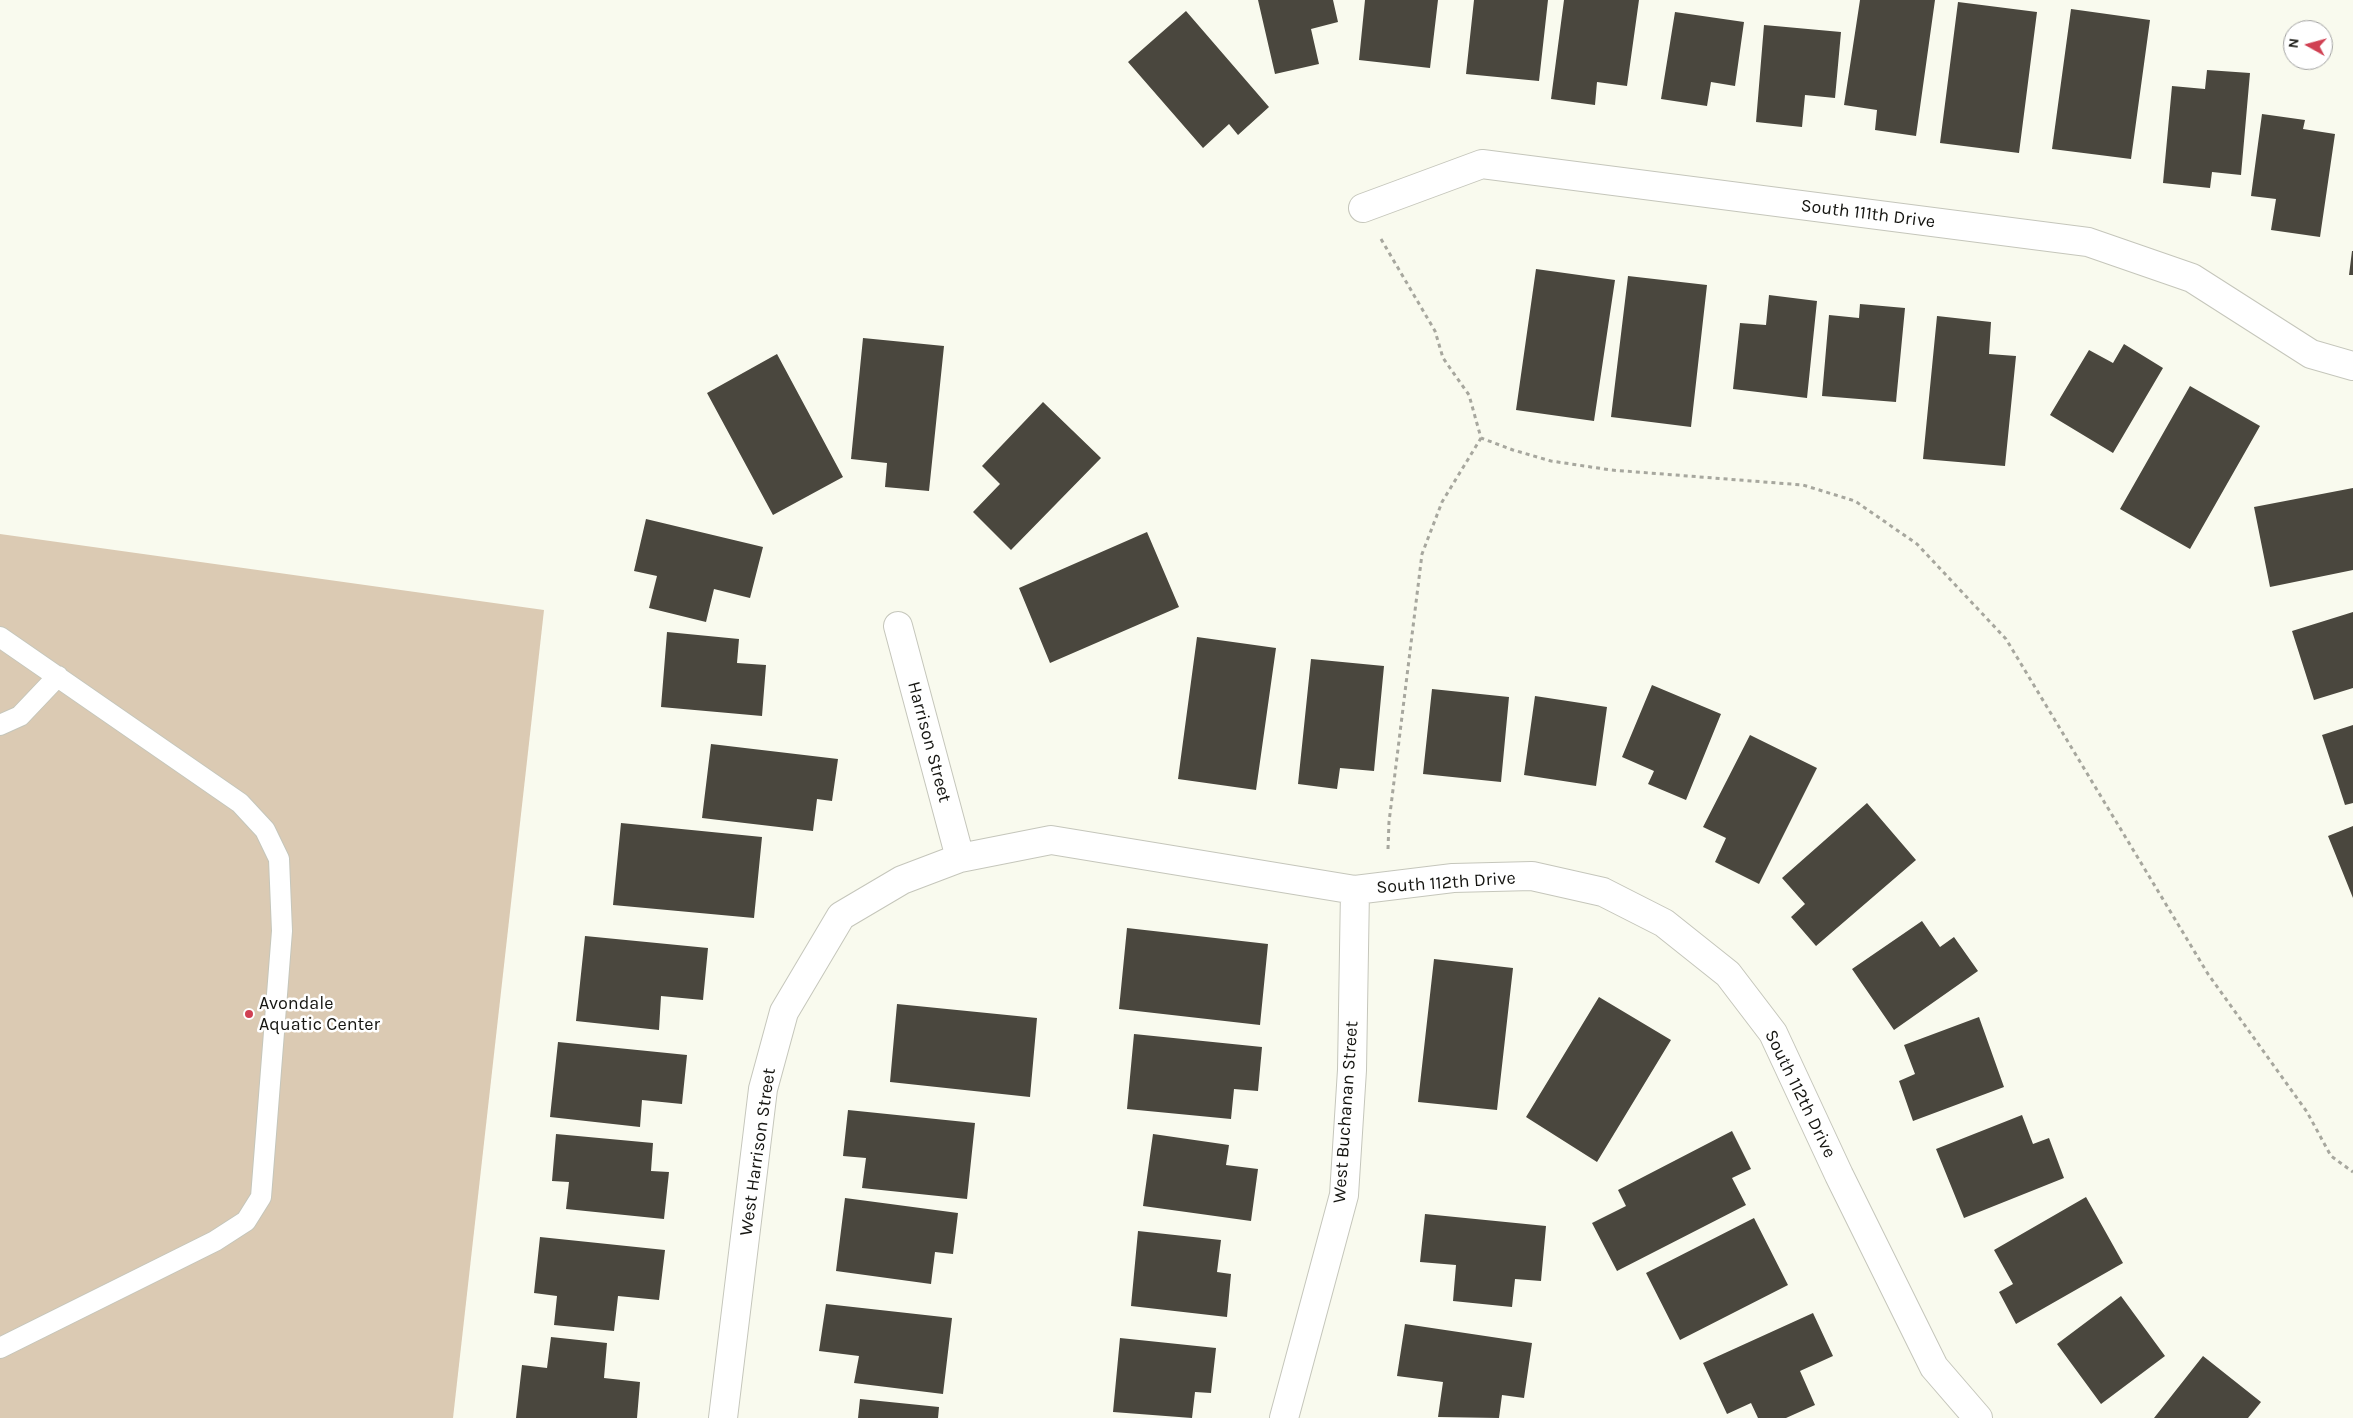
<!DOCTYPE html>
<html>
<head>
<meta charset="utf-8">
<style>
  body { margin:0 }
  #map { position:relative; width:2353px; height:1418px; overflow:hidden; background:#f9faee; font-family:Karla,sans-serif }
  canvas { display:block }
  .north { position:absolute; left:2283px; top:20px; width:50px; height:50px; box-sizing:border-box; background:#fff; border:1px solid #a1a1a0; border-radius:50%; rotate:277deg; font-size:14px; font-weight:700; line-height:20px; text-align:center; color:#151511 }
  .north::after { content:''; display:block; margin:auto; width:18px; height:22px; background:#d04052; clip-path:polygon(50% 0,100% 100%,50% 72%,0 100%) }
</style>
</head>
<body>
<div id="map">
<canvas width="2353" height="1418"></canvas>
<div class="north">N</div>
</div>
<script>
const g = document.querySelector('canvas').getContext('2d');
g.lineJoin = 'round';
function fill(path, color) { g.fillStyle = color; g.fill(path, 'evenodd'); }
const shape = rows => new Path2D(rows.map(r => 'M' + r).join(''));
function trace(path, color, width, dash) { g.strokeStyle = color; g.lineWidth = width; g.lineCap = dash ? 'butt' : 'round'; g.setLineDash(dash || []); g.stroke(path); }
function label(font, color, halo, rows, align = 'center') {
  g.font = font + ' Karla,sans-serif'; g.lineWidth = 5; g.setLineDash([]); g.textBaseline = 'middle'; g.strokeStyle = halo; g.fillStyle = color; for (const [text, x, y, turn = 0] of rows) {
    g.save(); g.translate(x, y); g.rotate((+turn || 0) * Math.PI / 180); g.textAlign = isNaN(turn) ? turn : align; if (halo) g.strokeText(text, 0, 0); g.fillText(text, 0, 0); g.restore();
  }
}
fill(shape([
  [0,534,544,610,453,1418,0,1418]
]), '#dbcab3');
fill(shape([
  [1258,0,1333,0,1338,22,1311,29,1319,64,1275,74],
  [1365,0,1438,0,1430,68,1359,60],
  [1474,0,1548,0,1539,81,1466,74],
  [1564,0,1639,0,1627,86,1597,82,1595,105,1551,99],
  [1860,0,1935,0,1916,136,1875,130,1877,110,1844,105],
  [1958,2,2037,12,2019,153,1940,143],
  [2071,9,2150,20,2131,159,2052,149],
  [1186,11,1269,107,1238,135,1229,124,1203,148,1128,62],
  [1675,12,1744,22,1735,86,1711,82,1707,106,1661,99],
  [1764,25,1841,32,1835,98,1805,95,1802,127,1756,122],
  [2207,70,2250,73,2241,175,2212,172,2210,188,2163,183,2172,86,2205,89],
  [2262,114,2305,120,2303,129,2335,134,2320,237,2271,230,2276,199,2251,196],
  [2352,251,2353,251,2353,275,2349,275],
  [1536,269,1615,280,1594,421,1516,410],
  [1628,276,1707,285,1691,427,1611,417],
  [1769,295,1817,301,1807,398,1733,389,1740,323,1766,325],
  [1860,304,1905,308,1896,402,1822,396,1829,315,1859,318],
  [1937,316,1991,322,1989,354,2016,356,2005,466,1923,459],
  [863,338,944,346,929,491,885,487,887,463,851,459],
  [2124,344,2163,368,2113,453,2050,415,2089,350,2113,363],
  [777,354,843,477,773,515,707,393],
  [2190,386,2260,426,2190,549,2120,509],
  [1043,402,1101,458,1011,550,973,512,1000,484,982,466],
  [2353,488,2353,570,2270,587,2254,507],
  [646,519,763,547,750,598,714,589,706,622,649,608,657,576,634,571],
  [1147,532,1179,607,1050,663,1019,588],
  [2353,612,2353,688,2314,700,2292,631],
  [667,632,739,639,737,663,766,665,762,716,661,707],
  [1197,637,1276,648,1256,790,1178,779],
  [1311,659,1384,666,1374,771,1340,768,1337,789,1298,784],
  [1652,685,1721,714,1686,800,1648,784,1654,771,1622,757],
  [1432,689,1509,697,1501,782,1423,774],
  [1535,696,1607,707,1596,786,1524,775],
  [2353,725,2353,803,2345,805,2322,735],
  [1750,735,1817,768,1759,884,1715,862,1726,838,1703,827],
  [711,744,838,759,832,801,817,799,813,831,702,818],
  [1867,803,1916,860,1816,946,1791,917,1805,904,1782,878],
  [621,823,762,837,754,918,613,905],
  [2353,826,2353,898,2328,836],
  [1922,921,1940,947,1954,937,1978,971,1894,1030,1852,969],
  [1127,928,1268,944,1260,1025,1119,1009],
  [585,936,708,948,703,1000,661,996,659,1030,576,1021],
  [1434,959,1513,968,1497,1110,1418,1102],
  [1599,997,1671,1040,1597,1162,1526,1117],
  [897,1004,1037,1018,1030,1097,890,1082],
  [1979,1017,2004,1087,1913,1121,1899,1081,1915,1074,1904,1045],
  [1134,1034,1262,1047,1258,1091,1234,1089,1231,1119,1127,1109],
  [558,1042,687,1055,682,1104,642,1100,640,1127,550,1117],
  [848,1110,975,1123,967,1199,862,1188,866,1158,843,1156],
  [2022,1115,2033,1144,2049,1138,2064,1178,1964,1218,1936,1149],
  [1732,1131,1751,1169,1732,1178,1746,1205,1617,1271,1592,1223,1626,1206,1618,1190],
  [556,1134,653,1143,651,1171,669,1172,664,1219,566,1209,569,1182,552,1181],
  [1153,1134,1229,1145,1226,1165,1258,1169,1251,1221,1143,1206],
  [2086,1197,2123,1263,2016,1324,1999,1292,2013,1284,1994,1250],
  [845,1198,958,1213,953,1254,935,1252,931,1284,836,1271],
  [1425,1214,1546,1226,1541,1281,1515,1279,1512,1307,1453,1301,1456,1265,1420,1262],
  [1754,1218,1788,1285,1680,1340,1646,1273],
  [1138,1231,1221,1240,1217,1272,1231,1274,1227,1317,1131,1306],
  [540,1237,665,1250,659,1300,618,1296,614,1331,554,1325,557,1296,534,1293],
  [2121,1296,2165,1356,2101,1404,2057,1344],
  [826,1304,952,1318,943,1394,854,1383,859,1356,819,1351],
  [1813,1313,1833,1356,1800,1371,1815,1405,1786,1418,1758,1418,1751,1403,1727,1414,1703,1363],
  [1405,1324,1532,1343,1524,1398,1502,1395,1499,1418,1438,1417,1443,1382,1397,1376],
  [551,1337,607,1343,604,1378,640,1382,637,1418,516,1418,522,1365,547,1368],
  [1120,1338,1216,1348,1211,1393,1195,1392,1192,1418,1113,1412],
  [2203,1356,2261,1402,2248,1418,2154,1418],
  [860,1399,939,1407,938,1418,858,1418]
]), '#4a473e');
const service = shape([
  [0,637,240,803,265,830,279,859,282,931,261,1197,246,1221,215,1241,0,1348],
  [0,725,20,716,58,676]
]);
const minor = shape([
  [1363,208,1482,164,2088,242,2192,278,2311,354,2353,366],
  [898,626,960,858],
  [723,1418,763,1089,784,1012,841,916,902,880,960,858,1051,840,1355,890,1453,878,1532,876,1603,892,1664,923,1728,974,1773,1033,1839,1175,1934,1367,1978,1418],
  [1284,1418,1344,1195,1352,1070,1355,890]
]);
trace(service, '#c5c6bb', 22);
trace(minor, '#c5c6bb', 30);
trace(shape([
  [1381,239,1435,331,1443,358,1469,395,1481,438,1513,450,1551,461,1611,470,1803,485,1855,501,1917,544,2006,639,2208,974,2307,1112,2331,1156,2353,1172],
  [1388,849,1389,822,1422,554,1442,502,1481,438]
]), '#a7a79e', 3, [4, 4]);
trace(service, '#fff', 20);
trace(minor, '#fff', 28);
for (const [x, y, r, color] of [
  [249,1014,5,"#d04052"]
]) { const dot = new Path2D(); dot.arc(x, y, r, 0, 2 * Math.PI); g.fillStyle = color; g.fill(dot); trace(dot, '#fff', 2); }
label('18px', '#151511', '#fff', [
  ["South 111th Drive",1868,214,7],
  ["Harrison Street",929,742,75],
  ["South 112th Drive",1446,883,-4],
  ["South 112th Drive",1800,1094,64],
  ["West Buchanan Street",1346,1112,-86],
  ["West Harrison Street",758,1152,-82]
]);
label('18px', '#151511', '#fff', [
  ["Avondale",259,1004],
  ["Aquatic Center",259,1025]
], 'left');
</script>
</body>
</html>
